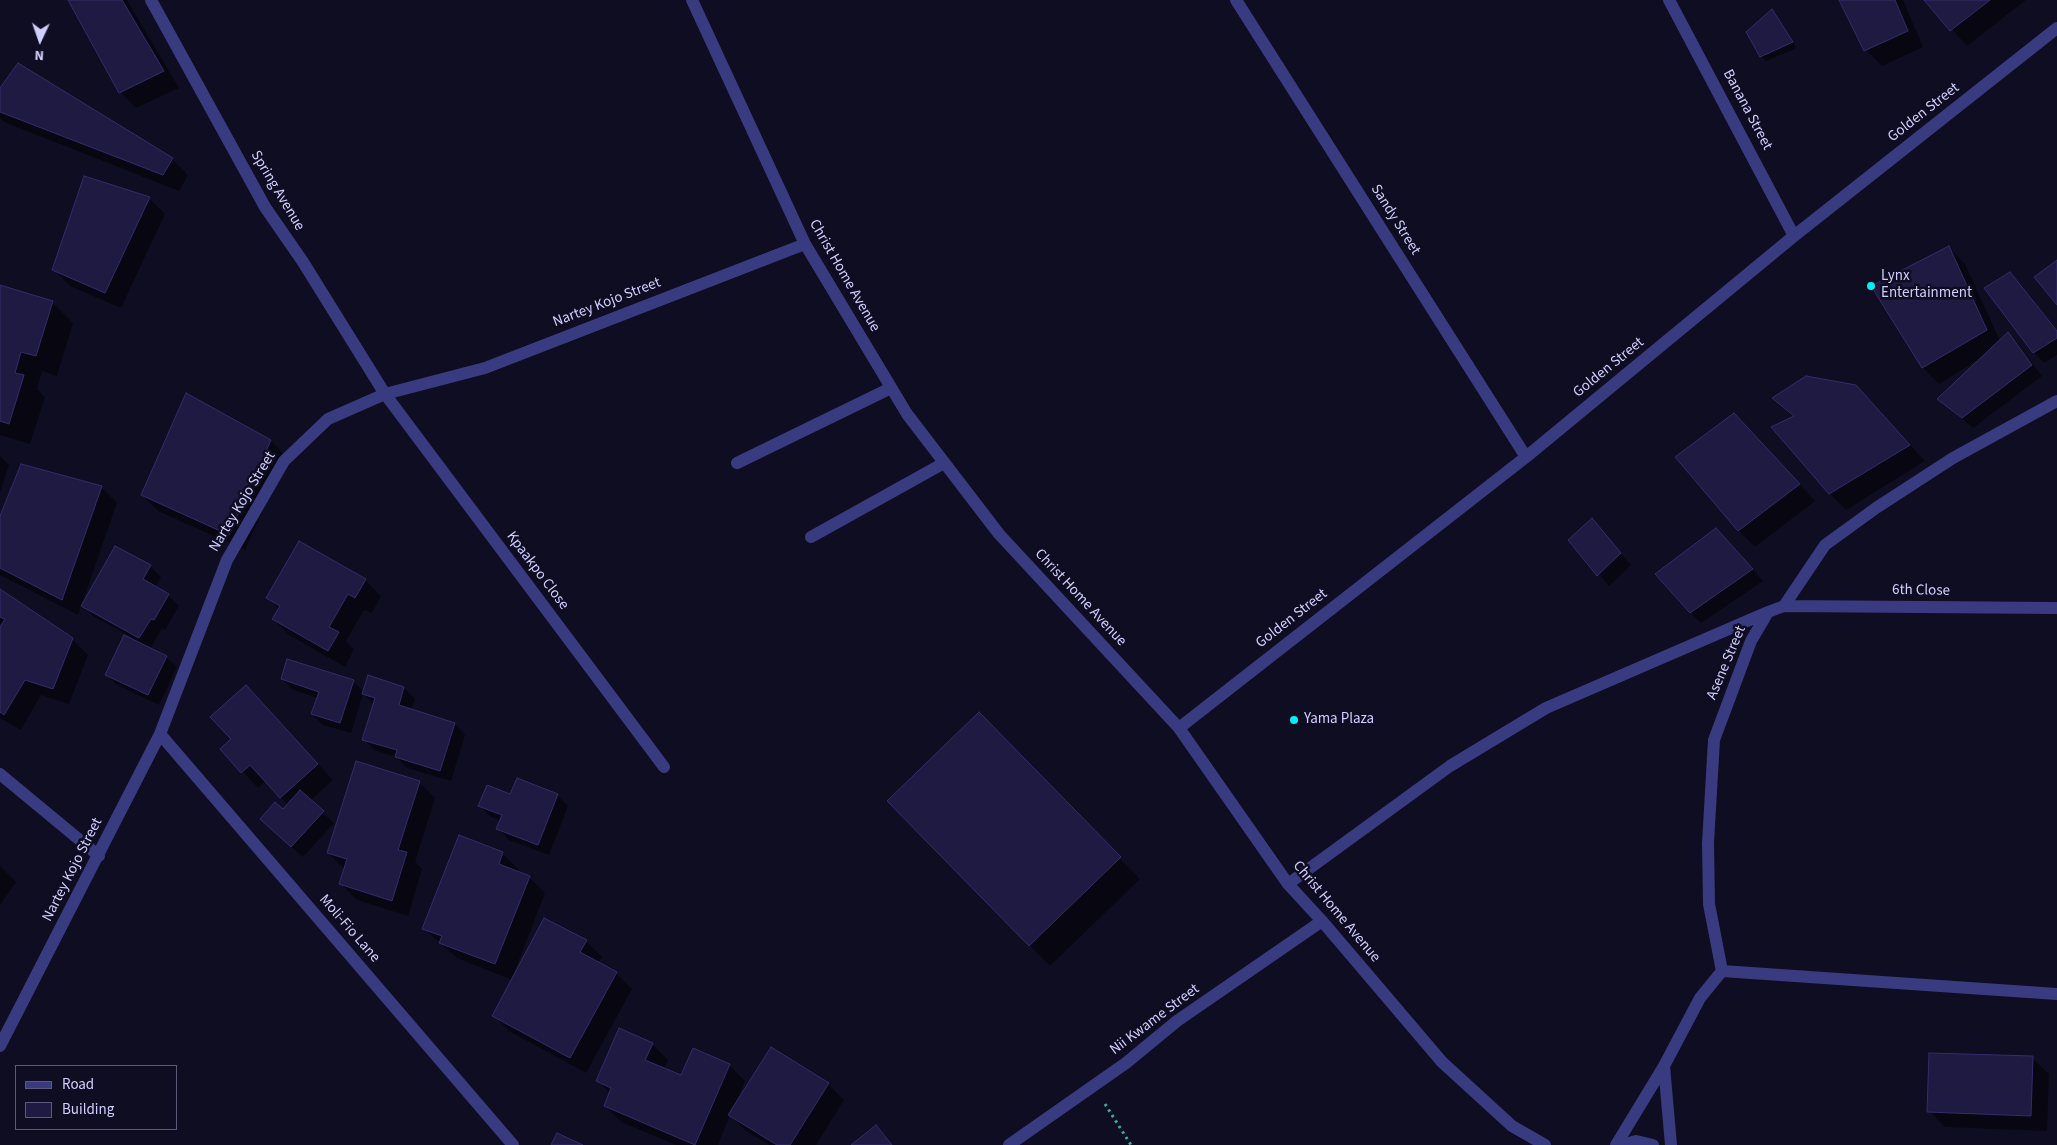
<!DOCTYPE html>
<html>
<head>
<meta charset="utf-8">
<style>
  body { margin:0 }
  #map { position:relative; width:2057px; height:1145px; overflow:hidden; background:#0f0d21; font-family:"Source Sans 3",sans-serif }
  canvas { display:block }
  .legend { position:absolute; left:15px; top:1065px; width:162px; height:65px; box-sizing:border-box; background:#0f0d21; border:1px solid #5c5a79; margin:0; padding:6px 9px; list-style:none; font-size:15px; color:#d0cefe }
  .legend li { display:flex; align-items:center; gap:10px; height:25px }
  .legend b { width:25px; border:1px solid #5c5a79 }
  .north { position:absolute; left:15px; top:15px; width:50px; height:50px; -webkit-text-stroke:4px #0f0d21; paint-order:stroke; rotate:183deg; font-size:14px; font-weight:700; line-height:20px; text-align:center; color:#d0cefe }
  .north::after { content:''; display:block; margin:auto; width:18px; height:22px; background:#d0cefe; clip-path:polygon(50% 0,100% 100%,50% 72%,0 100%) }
</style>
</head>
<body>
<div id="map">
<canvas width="2057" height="1145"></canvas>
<ul class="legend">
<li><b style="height:6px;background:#393b80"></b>Road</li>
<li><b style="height:14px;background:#1f1a42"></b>Building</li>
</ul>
<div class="north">N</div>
</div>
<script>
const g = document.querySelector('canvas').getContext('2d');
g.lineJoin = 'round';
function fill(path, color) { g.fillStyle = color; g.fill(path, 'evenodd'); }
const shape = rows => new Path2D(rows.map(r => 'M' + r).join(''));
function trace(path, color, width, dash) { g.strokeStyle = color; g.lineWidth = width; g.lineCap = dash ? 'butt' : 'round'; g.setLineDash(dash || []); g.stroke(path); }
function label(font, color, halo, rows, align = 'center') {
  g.font = font + ' "Source Sans 3",sans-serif'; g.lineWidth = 5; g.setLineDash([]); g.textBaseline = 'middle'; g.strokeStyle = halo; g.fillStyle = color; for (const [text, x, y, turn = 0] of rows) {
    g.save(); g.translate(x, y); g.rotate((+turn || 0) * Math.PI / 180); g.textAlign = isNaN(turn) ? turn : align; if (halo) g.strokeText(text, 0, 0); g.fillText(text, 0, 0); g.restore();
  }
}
fill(shape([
  [69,0,127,0,179,88,136,108,120,92],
  [1840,0,1903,0,1923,47,1882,66,1866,50],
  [1926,0,2026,0,1967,46],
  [1772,11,1797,48,1766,61,1761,56],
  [0,91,172,159,188,175,179,191,4,122,0,118],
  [149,198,165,214,121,308,70,286,54,270],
  [1949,248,1965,264,2000,341,2008,334,2018,344,2042,376,1973,428,1939,399,1978,360,1939,384,1923,368,1873,286],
  [2010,273,2057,330,2057,355,2044,363,2034,352],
  [0,287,52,302,73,323,57,376,42,371,37,389,45,397,30,444,0,435],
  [1855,386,1925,461,1846,510,1830,494,1794,418,1774,399],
  [187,395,271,441,287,457,245,550,158,511,142,495],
  [1749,430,1815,501,1755,547,1739,531,1676,457],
  [0,456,9,465,0,493],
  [101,487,117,503,78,615,0,575,0,520],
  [1592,520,1631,565,1609,586,1570,540],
  [1727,540,1763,581,1701,623,1690,612],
  [150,566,161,577,155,588,168,595,179,606,165,630,162,628,150,649,166,657,177,667,159,705,117,685,106,675,136,640,93,616,83,605],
  [365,580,381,596,372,613,364,610,346,641,354,649,345,667,289,635,273,619,279,609,268,598],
  [0,591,72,639,88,655,69,704,41,695,21,730,0,718,0,630,3,625,0,623],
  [369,677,404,688,415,699,411,710,455,724,465,735,451,781,407,768,396,757,374,750,364,739,375,705,363,694,351,733,323,725,312,714,318,698,293,690,282,679,353,681,364,692],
  [262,703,333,780,310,801,334,823,303,857,272,829,288,805,266,781,258,788,222,749,233,739],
  [1000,735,1140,879,1050,966,889,801],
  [419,782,435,798,415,862,422,869,408,916,357,900,341,884,344,869,328,853],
  [511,795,557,795,568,806,549,855,509,840,498,829,501,821,491,817,480,806],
  [459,837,503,854,519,870,518,872,529,877,545,893,514,973,586,941,602,957,598,963,616,973,632,989,586,1073,509,1031,493,1015,512,980,457,958,423,928],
  [0,866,16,882,0,905],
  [652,1044,668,1060,664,1069,682,1077,729,1065,745,1081,736,1103,828,1084,844,1100,816,1145,769,1145,746,1131,730,1115,718,1145,676,1145,621,1122,605,1106,610,1094,598,1081],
  [2032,1058,2049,1074,2047,1131,1945,1127,1929,1111]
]), '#0007');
const building = shape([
  [68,0,122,0,164,71,119,93,68,0],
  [1839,0,1895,0,1908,31,1864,51,1839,0],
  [1924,0,1990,0,1950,31,1924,0],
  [1772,9,1793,42,1760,57,1746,32,1772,9],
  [18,63,173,158,163,175,0,112,0,88,18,63],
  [84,176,150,197,105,293,52,270,84,176],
  [1949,246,1987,330,1922,368,1871,286,1949,246],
  [2057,260,2057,305,2034,277,2057,260],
  [2010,272,2057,331,2057,338,2033,353,1984,288,2010,272],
  [0,285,53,301,36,356,21,352,15,373,24,375,9,424,0,421,0,285],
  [2008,332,2032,365,1962,418,1937,399,2008,332],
  [1806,376,1856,385,1910,445,1829,494,1771,427,1794,416,1772,398,1806,376],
  [186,393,271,440,229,535,141,495,186,393],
  [1734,413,1800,484,1738,531,1675,457,1734,413],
  [21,464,102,486,62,600,0,568,0,516,21,464],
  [1592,518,1621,553,1597,576,1568,540,1592,518],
  [1716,528,1753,569,1690,613,1655,574,1716,528],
  [299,541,366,579,355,598,348,594,329,627,339,632,328,651,272,619,280,606,266,598,299,541],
  [115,546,151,565,143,579,169,594,154,620,151,619,139,638,81,606,115,546],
  [0,589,73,638,53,689,25,680,4,715,0,712,0,627,5,619,0,617,0,589],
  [124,635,167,656,148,695,105,675,124,635],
  [287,659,354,680,340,723,311,714,319,692,281,679,287,659],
  [368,675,404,687,399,705,455,723,440,771,395,757,397,750,362,740,375,698,362,694,368,675],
  [246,685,318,764,280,798,250,765,241,773,220,749,231,739,210,717,246,685],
  [979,712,1121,857,1029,946,887,801,979,712],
  [356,761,420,781,398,850,407,852,392,901,339,884,347,859,327,853,356,761],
  [517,778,558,794,538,845,496,829,502,815,478,806,487,785,510,794,517,778],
  [300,790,324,811,291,847,260,819,275,802,283,809,300,790],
  [459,835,503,852,499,864,530,876,495,964,439,943,442,936,422,929,459,835],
  [544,918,587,940,580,952,617,972,570,1058,492,1016,544,918],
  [619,1028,653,1043,645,1060,681,1075,693,1048,730,1064,695,1145,604,1106,611,1088,596,1081,619,1028],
  [771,1047,829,1083,790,1145,777,1145,728,1115,771,1047],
  [1929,1053,2033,1056,2031,1116,1927,1112,1929,1053],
  [876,1125,892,1145,851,1145,876,1125],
  [557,1133,583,1145,551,1145,557,1133]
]);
fill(building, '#1f1a42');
trace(building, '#342c6d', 1);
trace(shape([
  [1105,1104,1131,1145]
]), '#2fb1a0', 3, [2.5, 4]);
trace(shape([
  [151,0,265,207,303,262,385,394,664,767],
  [692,0,805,244,907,414,999,534,1179,728,1288,884,1322,921,1442,1062,1512,1126,1545,1145],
  [1236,0,1526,457],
  [1669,0,1794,236],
  [737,463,891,388],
  [811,537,944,463],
  [1784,606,2057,608],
  [1179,728,1526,457,1794,236,2057,28],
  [160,734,513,1145],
  [0,774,99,856],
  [1288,884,1450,766,1546,708,1768,612],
  [1722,971,1709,904,1708,843,1714,740,1751,641,1768,612,1784,606,1825,545,1876,508,1953,458,2057,401],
  [1722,971,2057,994],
  [0,1046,160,734,227,560,284,461,328,419,385,394,485,368,805,244],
  [1664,1066,1671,1145],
  [1009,1145,1126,1063,1177,1021,1322,921],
  [1616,1145,1664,1066,1700,998,1722,971],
  [1622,1145,1636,1141,1653,1145]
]), '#393b80', 12);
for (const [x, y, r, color] of [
  [1871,286,5,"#03eef5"],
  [1294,720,5,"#03eef5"]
]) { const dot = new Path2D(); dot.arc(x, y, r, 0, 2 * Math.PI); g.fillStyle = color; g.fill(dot); trace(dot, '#0f0d21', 2); }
label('15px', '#d0cefe', '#0f0d21', [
  ["Banana Street",1747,110,62],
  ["Golden Street",1924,113,-38],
  ["Spring Avenue",277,191,59],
  ["Sandy Street",1395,220,58],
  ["Christ Home Avenue",844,276,60],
  ["Nartey Kojo Street",607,303,-21],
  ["Golden Street",1609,368,-39],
  ["Nartey Kojo Street",243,502,-59],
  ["Kpaakpo Close",537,571,53],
  ["6th Close",1921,591,1],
  ["Christ Home Avenue",1080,598,47],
  ["Golden Street",1292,619,-38],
  ["Asene Street",1727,663,-67],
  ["Nartey Kojo Street",73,870,-63],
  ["Christ Home Avenue",1336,912,50],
  ["Moli-Fio Lane",349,929,49],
  ["Nii Kwame Street",1155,1020,-37]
]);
label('15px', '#d0cefe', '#0f0d21', [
  ["Lynx",1881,277],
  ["Entertainment",1881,294],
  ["Yama Plaza",1304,720]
], 'left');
</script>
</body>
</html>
